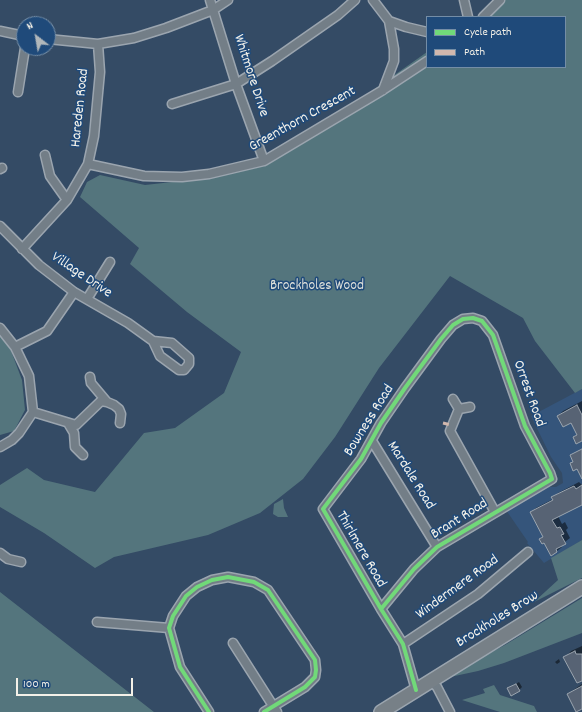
<!DOCTYPE html>
<html>
<head>
<meta charset="utf-8">
<style>
  body { margin:0 }
  #map { position:relative; width:582px; height:712px; overflow:hidden; background:#344b65; font-family:Dekko,sans-serif }
  canvas { display:block }
  .legend { position:absolute; left:426px; top:16px; width:140px; height:52px; box-sizing:border-box; background:#1f4a7a; border:1px solid #748da6; margin:0; padding:5px 7px; list-style:none; font-size:12px; color:#f4f1e8 }
  .legend li { display:flex; align-items:center; gap:8px; height:20px }
  .legend b { width:20px; border:1px solid #748da6 }
  .north { position:absolute; left:16px; top:16px; width:40px; height:40px; box-sizing:border-box; background:#1f4a7a; border:1px solid #748da6; border-radius:50%; rotate:329deg; font-size:11px; font-weight:700; line-height:16px; text-align:center; color:#f4f1e8 }
  .north::after { content:''; display:block; margin:auto; width:14px; height:18px; background:#b1b7ba; clip-path:polygon(50% 0,100% 100%,50% 72%,0 100%) }
  .scale { position:absolute; left:16px; top:678px; width:117px; height:18px; box-sizing:border-box; border:2px solid #f4f1e8; border-top:0; padding-left:5px; font-size:12px; line-height:14px; white-space:nowrap; color:#f4f1e8; -webkit-text-stroke:3px #1f4a7a; paint-order:stroke }
</style>
</head>
<body>
<div id="map">
<canvas width="582" height="712"></canvas>
<ul class="legend">
<li><b style="height:5px;background:#71d979"></b>Cycle path</li>
<li><b style="height:5px;background:#d1b7ad"></b>Path</li>
</ul>
<div class="north">N</div>
<div class="scale">100 m</div>
</div>
<script>
const g = document.querySelector('canvas').getContext('2d');
g.lineJoin = 'round';
function fill(path, color) { g.fillStyle = color; g.fill(path, 'evenodd'); }
const shape = rows => new Path2D(rows.map(r => 'M' + r).join(''));
function trace(path, color, width, dash) { g.strokeStyle = color; g.lineWidth = width; g.lineCap = dash ? 'butt' : 'round'; g.setLineDash(dash || []); g.stroke(path); }
function label(font, color, halo, rows, align = 'center') {
  g.font = font + ' Dekko,sans-serif'; g.lineWidth = 3; g.setLineDash([]); g.textBaseline = 'middle'; g.strokeStyle = halo; g.fillStyle = color; for (const [text, x, y, turn = 0] of rows) {
    g.save(); g.translate(x, y); g.rotate((+turn || 0) * Math.PI / 180); g.textAlign = isNaN(turn) ? turn : align; if (halo) g.strokeText(text, 0, 0); g.fillText(text, 0, 0); g.restore();
  }
}
fill(shape([
  [582,389,582,540,544,563,527,543,528,542,506,510,549,487,556,487,563,483,562,473,551,457,531,416]
]), '#35557b');
fill(shape([
  [498,0,582,0,582,389,575,393,535,341,523,318,450,276,379,368,335,437,303,479,260,513,208,535,114,557,95,568,44,533,0,507,0,485,27,468,44,480,95,492,144,433,175,428,224,393,241,352,187,312,130,264,139,248,80,197,87,182,100,175,145,185,208,178,267,165,427,52,427,67,565,67,565,17,476,17],
  [0,334,10,348,22,380,25,410,14,431,0,435],
  [283,499,284,508,288,517,278,517,273,514,274,504],
  [582,540,582,578,534,602,558,580,551,558],
  [0,592,27,613,154,712,0,712],
  [582,598,582,633,504,663,478,671,450,677,456,671,505,645],
  [494,685,500,695,534,706,537,712,500,712,462,700,485,693,483,689]
]), '#54757d');
fill(shape([
  [582,401,582,439,574,437,578,433,571,421,558,416,563,411],
  [579,482,581,484,582,484,582,503,558,516,562,524,565,522,568,528,566,530,570,538,561,545,562,547,557,551,540,539,543,536,531,513,536,508,553,499,558,493],
  [582,646,582,679,565,658,571,651],
  [559,659,560,662,557,664,555,662],
  [519,682,522,687,519,690,508,689],
  [582,684,582,708,568,694]
]), '#0007');
const building = shape([
  [577,405,582,415,582,441,576,444,573,437,577,435,571,423,563,427,557,416,577,405],
  [582,449,582,479,577,469,573,471,570,463,573,462,570,455,582,449],
  [582,485,582,505,552,520,557,528,560,527,564,534,561,535,566,544,556,549,557,552,551,556,544,543,542,544,539,539,543,537,530,512,553,500,551,497,574,486,576,489,582,485],
  [575,651,576,654,582,654,582,681,577,683,563,657,575,651],
  [516,684,520,691,511,696,507,688,516,684],
  [582,686,582,709,576,712,567,694,582,686]
]);
fill(building, '#576374');
trace(building, '#9ba5af', 1);
const minor = shape([
  [210,0,236,84,264,161],
  [373,0,389,21,406,27,427,32],
  [464,0,468,17],
  [483,17,500,0],
  [0,31,24,36],
  [48,39,98,44,134,38,166,28,213,10,228,0],
  [383,90,394,61,394,49,389,21],
  [18,92,25,48],
  [172,104,236,84,272,61,338,15,355,0],
  [45,155,50,176,67,200],
  [88,164,144,176,182,177,209,174,264,161,383,90,427,61],
  [0,169,2,168],
  [0,226,39,265,74,292,128,323,153,341,172,343,189,358,189,364,184,370,179,370,160,356,153,341],
  [22,249,67,200,88,164,94,136,100,72,98,44],
  [87,299,110,262],
  [0,328,15,347,29,376,33,412,19,433,12,440,0,447],
  [15,347,47,331,74,292],
  [90,377,91,383,107,402],
  [453,399,459,409,450,431,495,512],
  [459,409,470,407],
  [33,412,76,425,101,401,107,402,114,405,119,409,121,414,120,423],
  [68,423,74,433,75,447,83,455],
  [372,441,437,547],
  [0,553,8,559,21,562],
  [381,609,414,569,437,547,552,479,550,473,525,426,493,335,482,321,473,318,463,319,453,325,441,339,405,388,381,423,361,459,323,509,381,609,403,644,416,690],
  [97,622,169,628],
  [233,643,277,712],
  [403,644,478,594,528,552],
  [431,681,437,687,450,712],
  [209,712,180,667,169,628,173,616,186,596,197,587,212,580,228,577,254,582,268,590,315,660,316,670,315,677,305,687,264,712]
]);
const trunk = shape([
  [381,712,582,587]
]);
trace(minor, '#9ba5af', 11);
trace(trunk, '#9ba5af', 16);
trace(minor, '#737e87', 8);
trace(trunk, '#778087', 13);
trace(shape([
  [443,423,451,425]
]), '#d1b7ad', 3, [6, 3]);
trace(shape([
  [381,609,414,569,437,547,552,479,550,473,525,426,493,335,482,321,473,318,463,319,453,325,441,339,405,388,381,423,361,459,323,509,381,609,403,644,416,690],
  [209,712,180,667,169,628,173,616,186,596,197,587,212,580,228,577,254,582,268,590,315,660,316,670,315,677,305,687,264,712]
]), '#71d979', 4);
label('15px', '#f4f1e8', '#1f4a7a', [
  ["Whitmore Drive",250,76,72],
  ["Hareden Road",81,108,-84],
  ["Greenthorn Crescent",303,120,-29],
  ["Village Drive",81,276,34],
  ["Orrest Road",528,394,70],
  ["Bowness Road",370,421,-58],
  ["Mardale Road",410,476,58],
  ["Brant Road",460,520,-32],
  ["Thirlmere Road",360,550,60],
  ["Windermere Road",458,588,-36],
  ["Brockholes Brow",498,620,-32]
]);
label('15px', '#dddfd9', '#1f4a7a', [
  ["Brockholes Wood",317,287]
]);
</script>
</body>
</html>
